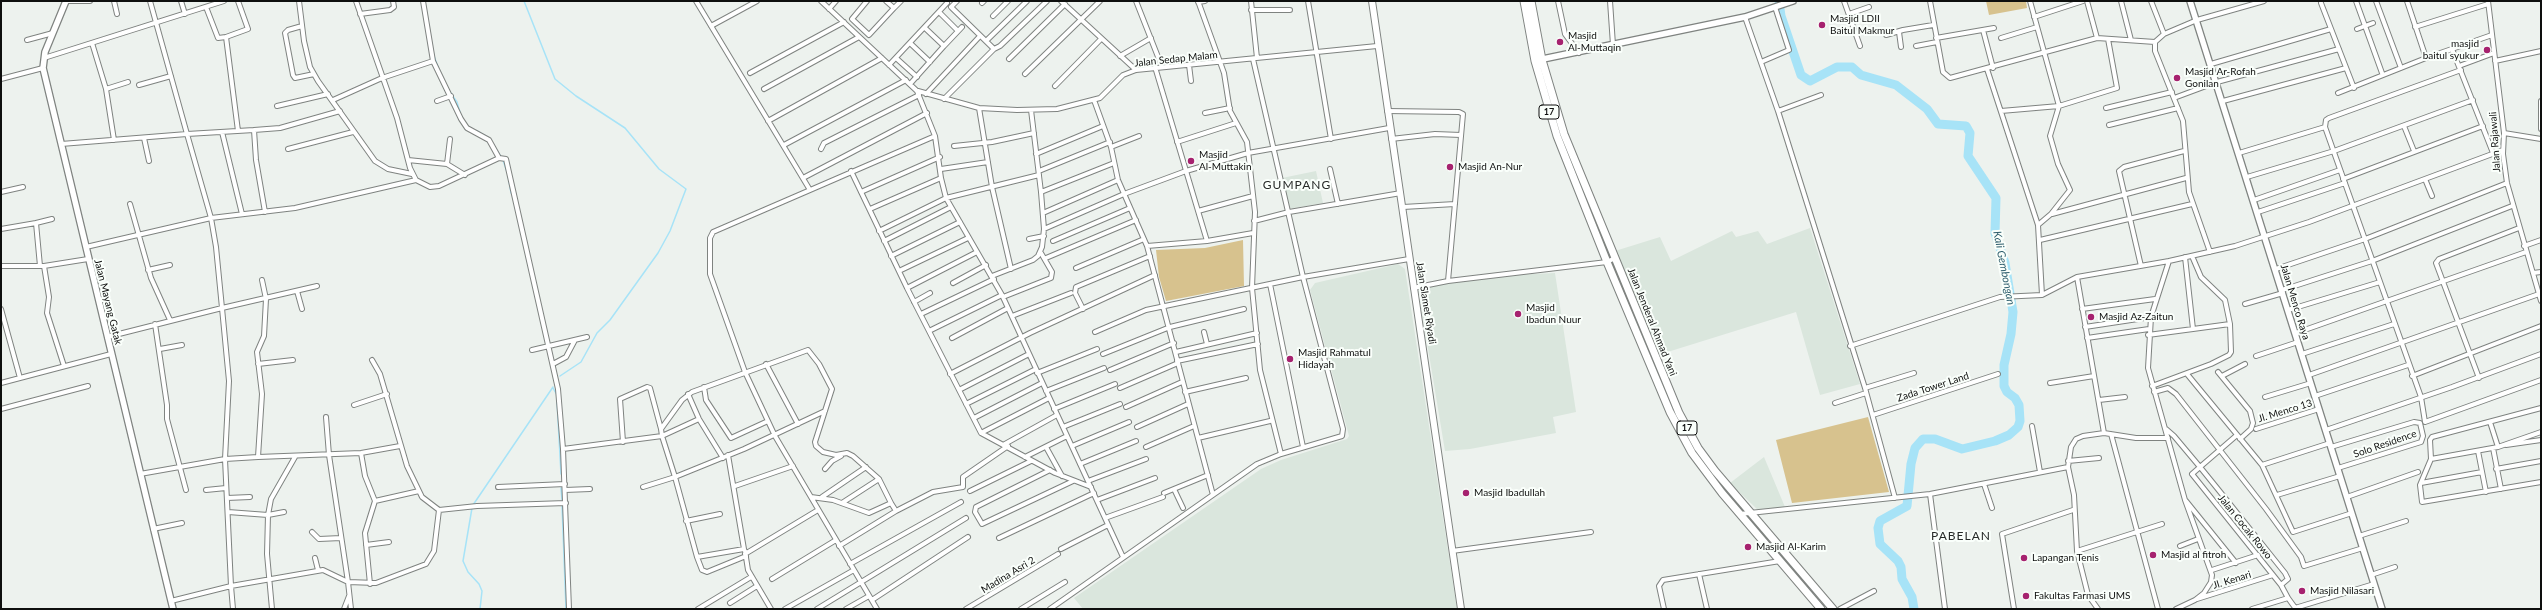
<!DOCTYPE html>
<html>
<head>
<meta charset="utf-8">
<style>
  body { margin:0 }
  #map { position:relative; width:2542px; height:610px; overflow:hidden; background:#edf2ee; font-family:Lato,sans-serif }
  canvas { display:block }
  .frame { position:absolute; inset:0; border:2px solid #0e0f0e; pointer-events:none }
</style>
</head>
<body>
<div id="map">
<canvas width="2542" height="610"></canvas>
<div class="frame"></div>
</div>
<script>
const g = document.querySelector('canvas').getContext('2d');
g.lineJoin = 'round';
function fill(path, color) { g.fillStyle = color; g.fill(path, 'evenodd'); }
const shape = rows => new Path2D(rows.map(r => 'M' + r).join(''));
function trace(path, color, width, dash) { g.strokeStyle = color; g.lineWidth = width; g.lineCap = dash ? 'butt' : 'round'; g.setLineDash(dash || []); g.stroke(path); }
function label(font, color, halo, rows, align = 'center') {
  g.font = font + ' Lato,sans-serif'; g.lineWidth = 4; g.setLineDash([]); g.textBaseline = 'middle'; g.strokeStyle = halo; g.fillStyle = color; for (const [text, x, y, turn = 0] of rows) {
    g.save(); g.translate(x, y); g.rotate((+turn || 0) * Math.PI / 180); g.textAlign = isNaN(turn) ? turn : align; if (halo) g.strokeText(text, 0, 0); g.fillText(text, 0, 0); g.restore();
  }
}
fill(shape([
  [1316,171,1323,203,1288,209,1282,178],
  [1810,228,1860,384,1820,395,1796,312,1658,355,1615,251,1660,237,1671,261,1732,231,1736,237,1758,231,1767,244],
  [1398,264,1405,269,1457,609,1083,609,1074,598,1261,469,1281,460,1347,439,1349,436,1310,290,1315,283],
  [1555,273,1576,412,1553,417,1556,433,1470,449,1445,451,1418,288,1489,276],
  [1764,457,1785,507,1759,511,1730,483]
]), '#dae6dd');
fill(shape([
  [1986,1,2026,1,2027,8,1989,15],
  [1243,240,1244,286,1166,301,1159,277,1156,250,1205,248],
  [1868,417,1889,492,1792,503,1776,440]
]), '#d7c28e');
trace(shape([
  [524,1,555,79,576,96,625,128,659,169,686,189,670,231,658,253,610,320,597,333,581,362,560,376],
  [434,56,438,67],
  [450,92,457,102,461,116],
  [477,131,489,138,501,157],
  [503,160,507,172],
  [508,175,511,193],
  [553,388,557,395],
  [557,401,561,474],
  [561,488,562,500],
  [473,505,553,387],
  [562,505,566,609],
  [472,508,463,561,468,572,479,584,482,591,480,609]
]), '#a7e3f7', 1.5);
trace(shape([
  [1779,1,1781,16,1801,75,1810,81,1837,67,1852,67,1861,75,1896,85,1927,109,1938,124,1966,126,1970,133,1968,156,1996,198,1995,233,2005,263,2013,312,2011,334,2004,365,2004,386,2007,392,2015,398,2019,405,2020,421,2018,427,2009,435,1995,441,1962,449,1935,439,1923,439,1915,448,1911,464,1907,506,1880,521,1878,528,1880,544,1898,561,1901,567,1902,579,1912,597,1914,609]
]), '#a7e3f7', 9);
const street = shape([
  [66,1,90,1],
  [114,1,117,14],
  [150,1,187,134,254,130,256,160,265,212],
  [181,1,185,14],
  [299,1,304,41,310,67,318,81,375,161,388,169,412,174],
  [356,1,397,118,410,168,416,180,430,187,439,186,499,158,506,159,558,389,563,449,569,609],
  [423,1,433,61,461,119,467,128,489,140,499,158],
  [696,1,810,190],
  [821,1,917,91,935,136,713,232,710,238,710,274,745,372,775,436,877,609],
  [867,1,852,19,869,35,894,8],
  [886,1,894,8,901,1],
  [957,1,951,7,994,49,1000,46,1047,1],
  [1061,1,1136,70],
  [1136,1,1162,67],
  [1198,1,1224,73,1230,111,1247,142,1255,212,1252,288,1260,370,1281,454],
  [1251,1,1257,58],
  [1308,1,1331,139],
  [1558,1,1565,34,1579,53],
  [1610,1,1613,45],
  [1844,1,1860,46],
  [1930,1,1943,72,1950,78,2097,38,2155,42,2164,34,2197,20,2264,1],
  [2087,1,2097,38],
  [2121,1,2131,40],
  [2151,1,2164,34],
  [2356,1,2382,73],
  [2376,1,2401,68],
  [2488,1,2504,133,2503,154,2507,183,2541,301],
  [1198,2,1205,1],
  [982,3,984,1],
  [2321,3,2354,88],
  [206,7,218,38,226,37,238,131],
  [829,9,836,1],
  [1251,10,1290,10],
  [939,12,958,31],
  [360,14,390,10,394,7,393,1],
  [1849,14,1869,7],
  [993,16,1008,1],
  [1745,17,1778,111,1865,388,1895,498],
  [2034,17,2083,1],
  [302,26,288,30,285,33,293,75,295,78,314,74],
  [711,26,757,1],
  [2415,27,2488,4],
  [925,28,944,46,962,27],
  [2357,29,2373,23],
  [1983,30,1993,68],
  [1899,32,1901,47],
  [1886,35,1903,30,1933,25],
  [226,37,248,29,238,1],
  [1936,38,1994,28],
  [2001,38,2037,27],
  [27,40,53,33],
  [986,41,1027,1],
  [2155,42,2155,51,2183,121,2189,192,2210,252],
  [92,43,106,89,114,140],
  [910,43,930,62],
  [1916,46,1937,42],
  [2452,49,2493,153],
  [1120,56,1151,38],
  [44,58,224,1],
  [896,58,917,77],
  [2426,58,2492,35],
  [1009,59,1065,4],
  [2495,61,2541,51],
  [1761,62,1789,50,1775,7],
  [2211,64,2331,29],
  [889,65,947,3],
  [1189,65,1191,81],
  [2459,66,2494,53],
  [1155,67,1207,241],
  [1987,69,2038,225,2042,295],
  [2461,70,2329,118,2326,120,2325,127,2421,397,2425,422,2541,380],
  [750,73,844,22],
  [1025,74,1100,1],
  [1,79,43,68],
  [910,84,944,46],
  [139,85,171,76],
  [1055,86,1101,39],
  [106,89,128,82],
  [764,89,859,37],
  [918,91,979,108,1017,110,1057,109,1100,98,1123,75,1136,70,1377,46],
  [2338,93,2426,58,2407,1],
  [926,94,980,36],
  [2174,98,2217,82,2339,49],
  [944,99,994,49],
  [333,100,382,78,433,61],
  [1094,100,1111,147,1118,180,1147,246,1213,495],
  [437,101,451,96],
  [2223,101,2346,68],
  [2541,101,2541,129],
  [277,106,328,94],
  [979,108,992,187,1011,269],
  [2106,108,2172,92],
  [1387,111,1459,112,1463,114,1448,281],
  [1778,111,1821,95],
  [2001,111,2059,106,2030,1],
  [1205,113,1230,108],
  [768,121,882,58],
  [2109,125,2178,108],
  [2404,126,2414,151],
  [254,130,280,128,340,111],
  [222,132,242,214],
  [2504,133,2541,139],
  [935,136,941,178,946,198,1002,295,1123,557],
  [144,138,149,161],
  [1391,139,1435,134,1461,135],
  [1177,142,1236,123],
  [61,144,187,134,211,218,216,247,222,308,317,286],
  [784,145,906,80],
  [954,146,992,142,1034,133],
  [1111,147,1139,136],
  [288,149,353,132],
  [821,149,824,143,919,95],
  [2239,153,2325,127],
  [1036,154,1103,126],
  [408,160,447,164,465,175],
  [447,164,450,139],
  [941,169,988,162],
  [1330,169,1338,204],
  [851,171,907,288,981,433,1055,473,1091,487],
  [1039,171,1110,142],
  [2247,177,2334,151,2473,100],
  [803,178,927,113],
  [2343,179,2483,126],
  [2425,179,2432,196],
  [1,192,23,187],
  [861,192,940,157],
  [1041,192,1114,163],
  [2254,200,2340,170],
  [130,204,151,278,170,320],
  [1403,207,1455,204],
  [870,209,941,178],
  [1198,211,1253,196],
  [2258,212,2345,183],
  [1043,213,1118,180],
  [2052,214,2186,178],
  [1254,221,1289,212,1401,193],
  [36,223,52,219],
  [2038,225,2051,214,2070,190,2058,164,2050,136,2059,106,2117,88,2108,39],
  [1,229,36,223,40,266],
  [1044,229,1124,194,1186,171,1248,153,1389,128],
  [879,231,946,198,1039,175],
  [1029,239,1044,236],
  [2040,240,2192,204],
  [884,241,951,207],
  [1053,241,1130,208],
  [1147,246,1207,241,1253,233],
  [2524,246,2541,240],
  [86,247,211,218,295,208,416,180],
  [891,256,960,222],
  [1046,258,1136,220],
  [1,266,44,266,88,259],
  [44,266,49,297,47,313,64,366],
  [2141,266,2119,171,2124,167,2184,151],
  [1076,268,1144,239],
  [2276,269,2365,239,2507,183],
  [148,270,170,265],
  [899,271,968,238],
  [2533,273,2541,272],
  [992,276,1033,260,1038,256,1042,247,1044,229,1041,192,1031,110],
  [2077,277,2104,433],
  [953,283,986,265],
  [1270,284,1303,447],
  [907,288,977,252],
  [1413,288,1448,281,1607,262,1615,258],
  [2282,290,2372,261,2512,206],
  [297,291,302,309],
  [1003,297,1051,278,1052,272,1041,253],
  [914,302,930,293],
  [2245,304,2283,293],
  [1,309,20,378],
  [1083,309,1075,293,1076,287,1150,256],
  [2082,309,2155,299],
  [2288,310,2380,282],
  [921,314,994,279],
  [1012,316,1071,293],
  [155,324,167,405,167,419,186,490],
  [2085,327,2151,317],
  [2193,329,2230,324],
  [929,331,1002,295],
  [1095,332,1146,310,1303,277,1253,59],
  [1204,332,1207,344],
  [2296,333,2526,252],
  [2148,335,2193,329,2185,257],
  [107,337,222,308,229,381,225,459,231,586,323,570,348,582,329,455,326,417],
  [952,338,1008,308],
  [2087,338,2149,329],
  [1850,346,2000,297,2042,295,2077,277,2169,261],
  [160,349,182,345],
  [532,350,587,337],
  [1176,352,1257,333],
  [1103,354,1170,327,1244,309],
  [2302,354,2394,324],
  [2256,356,2298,342],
  [372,360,380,374,407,466,422,497,439,510,477,506,566,503],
  [1177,361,1258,344],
  [258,364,293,360],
  [553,364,566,357,575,340],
  [766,364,798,424],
  [1110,370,1174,343],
  [2218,372,2250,411,2253,423,2251,429,2240,439],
  [1037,373,1097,349],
  [950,374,1030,333,1155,275],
  [2187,374,2262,465,2293,532,2352,513],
  [2309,375,2539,294],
  [2222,376,2245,364],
  [2412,376,2541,326],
  [2479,378,2436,263,2439,259,2519,228],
  [1,383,111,354],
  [2050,383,2094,376],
  [2152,386,2211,364,2229,355,2231,352,2230,324,2225,300,2201,277,2192,256],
  [704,387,706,400,731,438,768,421],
  [1120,388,1178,363],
  [1865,388,1914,373],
  [959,390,1029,354],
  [1046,391,1104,368],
  [1185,392,1246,378],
  [2154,392,2168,388,2176,394,2266,509,2301,557,2304,566,2363,548],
  [688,394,699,419,723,458],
  [2315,396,2408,365],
  [2265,397,2311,383],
  [2099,400,2125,397],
  [1835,403,1866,393],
  [966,404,1036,369],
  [354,405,387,394],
  [1126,407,1182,382],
  [1,409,88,386],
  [1054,409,1115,384],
  [1873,415,1998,374],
  [974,418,1042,383],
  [699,419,662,436,675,477,744,449,825,411],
  [2490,422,2498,447,2431,459,2430,440,2432,437,2541,408],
  [2032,426,2040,472],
  [1063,427,1120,404],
  [1137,427,1188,404],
  [2166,429,2174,436,2200,467,2217,488,2285,573,2288,579,2281,585,2192,474,2200,467,2237,435],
  [2256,429,2319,409],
  [2326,430,2452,387,2541,354],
  [981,433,1049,398],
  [2111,434,2158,609],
  [1198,438,1270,421],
  [623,442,620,399,647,387,650,388,661,429],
  [1003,445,1057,415],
  [2506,445,2541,440],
  [1072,446,1129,422],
  [1046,447,1062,476],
  [1146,447,1194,426],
  [2331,447,2414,422,2420,423,2423,436,2421,442,2338,468],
  [2498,447,2541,432],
  [2493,448,2501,489],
  [563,449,662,436,661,429,682,400,692,392,808,350,819,364,832,389,815,442,816,446,823,452,836,455,847,453,853,456,879,479,891,503],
  [2478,451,2486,492],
  [361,453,365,476,375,501,365,533,370,584],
  [258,457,361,453,400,446],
  [1025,457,1067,436],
  [2431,459,2420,485,2422,502,2541,482],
  [2068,461,2099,458],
  [1080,464,1136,441],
  [2262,465,2330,443],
  [825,469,832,461,841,456],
  [2496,469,2541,461],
  [1050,470,976,507,975,512,982,524,1073,481],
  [140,474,225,459,258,457,262,394,257,352,264,336,266,299,262,280],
  [1088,481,1146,459],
  [2421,483,2482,472],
  [1984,484,1992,508],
  [735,486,793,466],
  [498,487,565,484],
  [643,487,675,477,697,557,744,549,728,455],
  [1174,489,1183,508],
  [206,490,226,488],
  [565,490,590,489],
  [970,491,1031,461],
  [1164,493,1208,475],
  [1930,494,1945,609],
  [2277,495,2340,476],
  [811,497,833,500,869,513,891,503,896,511],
  [822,497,866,467],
  [2347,497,2418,472],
  [227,498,250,497],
  [1097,500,1155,478],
  [375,501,419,491],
  [2186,501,2236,563],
  [842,503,879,479],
  [228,512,268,515,271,499,295,457],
  [1740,514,1930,494,2068,467],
  [1105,518,1163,497],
  [686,521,720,514],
  [153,529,182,523],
  [312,532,319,539,341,538],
  [2359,536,2406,521],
  [999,538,1094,493],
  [366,545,389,542],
  [839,546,896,511,933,492,963,487,963,477,1008,446],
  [2180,546,2198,539],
  [1061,549,1108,525],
  [745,551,748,570,771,609],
  [1452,551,1591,532],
  [2077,551,2162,524],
  [745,554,818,510],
  [697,557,702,570,707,572,746,556],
  [315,558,318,570],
  [850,564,961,502],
  [2212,570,2258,555],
  [1699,574,1707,609],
  [2371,575,2395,567],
  [772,579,836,540],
  [2281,585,2288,598],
  [2197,599,2273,575],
  [872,600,968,537],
  [171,601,231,586,233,609],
  [730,603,757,586],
  [2295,608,2374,584],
  [272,609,267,554,268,515,284,512],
  [344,609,349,596],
  [351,609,348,582,376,583,426,564,434,551,439,510],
  [698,609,751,577],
  [785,609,854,570],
  [817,609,966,518],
  [846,609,869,596],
  [966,609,1058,554],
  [1021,609,1065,582],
  [1050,609,1257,464,1281,454,1342,436,1343,429,1303,277,1409,259],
  [1664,609,1659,586,1663,580,1780,561],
  [1840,609,1874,591],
  [2014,609,2002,534,2073,510],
  [2098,609,2088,595,2077,551,2074,495,2068,467,2071,447,2076,439,2083,436,2104,433,2136,438,2168,438],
  [2176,609,2195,600,2204,593,2211,582,2212,575,2185,500,2148,368,2151,317,2169,261,2235,246,2309,222,2503,150],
  [2252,609,2288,598,2296,609]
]);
const secondary = shape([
  [66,1,45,52,43,68,173,609],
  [2190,1,2382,609],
  [1538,60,1745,17,1793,1]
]);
const primary = shape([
  [1372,1,1461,609]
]);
const highway = shape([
  [1524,1,1535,61,1557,136,1607,262,1670,412,1692,453,1722,493,1821,609],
  [1531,1,1542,60,1564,134,1679,413,1698,448,1715,471,1833,609]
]);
trace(street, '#7f8380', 6);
trace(secondary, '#7f8380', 8);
trace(primary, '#7f8380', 8);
trace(highway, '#7f8380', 9);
trace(street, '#fff', 4);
trace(secondary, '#fff', 5.5);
trace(primary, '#fff', 6);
trace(highway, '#fff', 7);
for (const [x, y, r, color] of [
  [1822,25,4,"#a6226f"],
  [1560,42,4,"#a6226f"],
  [2487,50,4,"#a6226f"],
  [2177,78,4,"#a6226f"],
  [1191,161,4,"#a6226f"],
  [1450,167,4,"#a6226f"],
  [1518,314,4,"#a6226f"],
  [2091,317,4,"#a6226f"],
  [1290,359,4,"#a6226f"],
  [1466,493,4,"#a6226f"],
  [1748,547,4,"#a6226f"],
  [2153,555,4,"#a6226f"],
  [2024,558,4,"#a6226f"],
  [2302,591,4,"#a6226f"],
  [2026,596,4,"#a6226f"]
]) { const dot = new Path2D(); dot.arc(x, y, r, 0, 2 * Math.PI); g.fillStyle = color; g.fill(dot); trace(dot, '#fafffb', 1.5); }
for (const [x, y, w] of [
  [1549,112,20],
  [1687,428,20]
]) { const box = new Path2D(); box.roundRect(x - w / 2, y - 7, w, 14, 3); g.fillStyle = '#fafffb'; g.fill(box); trace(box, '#0e0f0e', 1); }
label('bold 9px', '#0e0f0e', null, [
  ["17",1549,112],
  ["17",1687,428]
]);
label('10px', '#0e0f0e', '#fafffb', [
  ["Masjid LDII",1830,19],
  ["Baitul Makmur",1830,31],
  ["Masjid",1568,36],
  ["Al-Muttaqin",1568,48],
  ["masjid",2479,44,"right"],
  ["baitul syukur",2479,56,"right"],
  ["Masjid Ar-Rofah",2185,72],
  ["Gonilan",2185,84],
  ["Masjid",1199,155],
  ["Al-Muttakin",1199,167],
  ["Masjid An-Nur",1458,167],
  ["Masjid",1526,308],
  ["Ibadun Nuur",1526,320],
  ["Masjid Az-Zaitun",2099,317],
  ["Masjid Rahmatul",1298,353],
  ["Hidayah",1298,365],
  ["Masjid Ibadullah",1474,493],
  ["Masjid Al-Karim",1756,547],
  ["Masjid al fitroh",2161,555],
  ["Lapangan Tenis",2032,558],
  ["Masjid Nilasari",2310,591],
  ["Fakultas Farmasi UMS",2034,596]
], 'left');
label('10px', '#0e0f0e', '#fafffb', [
  ["Jalan Sedap Malam",1176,59,-6],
  ["Jalan Rajawali",2495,142,-94],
  ["Jalan Mayang Gatak",108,302,76],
  ["Jalan Menco Raya",2295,302,73],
  ["Jalan Slamet Riyadi",1426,303,81],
  ["Jalan Jenderal Ahmad Yani",1652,322,68],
  ["Zada Tower Land",1933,387,-18],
  ["Jl. Menco 13",2285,411,-17],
  ["Solo Residence",2385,444,-19],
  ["Jalan Cocak Rowo",2245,527,51],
  ["Madina Asri 2",1008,575,-31],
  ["Jl. Kenari",2232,580,-17]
]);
label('italic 11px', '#2f5e6d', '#fafffb', [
  ["Kali Gembongan",2004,268,79]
]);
g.letterSpacing = '1px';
label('12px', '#272a28', '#fafffb', [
  ["GUMPANG",1297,185],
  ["PABELAN",1961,536]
]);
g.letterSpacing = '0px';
</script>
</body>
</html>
